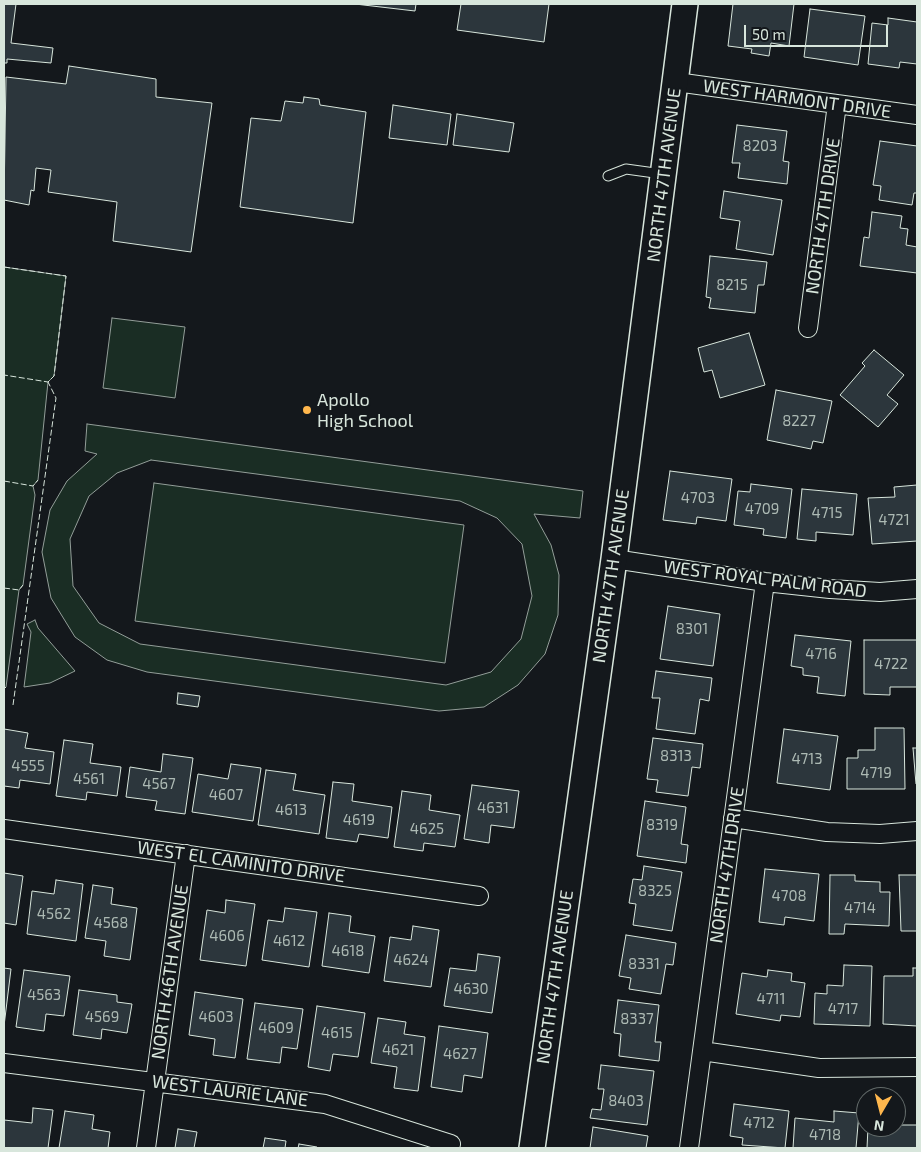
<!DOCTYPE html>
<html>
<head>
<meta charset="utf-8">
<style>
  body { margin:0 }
  #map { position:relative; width:921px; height:1152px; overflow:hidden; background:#14181c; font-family:"Exo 2",sans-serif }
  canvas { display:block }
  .frame { position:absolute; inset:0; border:5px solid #d8e6dc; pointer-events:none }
  .north { position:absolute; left:856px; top:1087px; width:50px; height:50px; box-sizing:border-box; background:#14181c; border:1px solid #626a69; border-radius:50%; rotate:188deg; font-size:14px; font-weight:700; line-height:20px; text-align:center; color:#d8e6dc }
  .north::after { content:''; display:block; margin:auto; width:18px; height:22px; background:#ffb74d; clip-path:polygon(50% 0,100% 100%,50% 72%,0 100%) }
  .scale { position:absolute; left:744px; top:25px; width:144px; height:22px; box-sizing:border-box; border:2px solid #d8e6dc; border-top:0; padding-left:6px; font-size:15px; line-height:18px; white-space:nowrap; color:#d8e6dc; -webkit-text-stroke:4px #14181c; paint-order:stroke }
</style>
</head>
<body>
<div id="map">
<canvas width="921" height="1152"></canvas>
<div class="frame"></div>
<div class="north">N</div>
<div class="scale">50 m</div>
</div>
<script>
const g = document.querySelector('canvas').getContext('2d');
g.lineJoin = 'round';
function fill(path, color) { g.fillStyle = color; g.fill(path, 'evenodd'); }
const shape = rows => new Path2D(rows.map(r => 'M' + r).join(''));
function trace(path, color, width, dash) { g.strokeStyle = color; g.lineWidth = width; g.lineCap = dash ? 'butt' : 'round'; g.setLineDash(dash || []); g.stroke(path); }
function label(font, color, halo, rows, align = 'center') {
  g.font = font + ' "Exo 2",sans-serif'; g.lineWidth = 4; g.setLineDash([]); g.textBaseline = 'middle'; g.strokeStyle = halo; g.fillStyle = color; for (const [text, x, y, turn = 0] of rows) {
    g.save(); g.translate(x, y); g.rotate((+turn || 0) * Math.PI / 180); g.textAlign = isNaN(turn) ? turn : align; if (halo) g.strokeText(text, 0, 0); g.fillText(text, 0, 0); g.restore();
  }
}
const green = shape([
  [4,267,66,276,54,376,48,382,38,480,33,486,35,495,23,585,19,590,6,687,4,689,4,267],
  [112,318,185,327,175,398,103,388,112,318],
  [87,424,583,491,580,518,534,514,551,545,559,575,558,615,545,654,518,685,484,707,439,711,147,672,107,660,75,637,51,598,42,552,50,510,67,481,97,454,85,451,87,424],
  [151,460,460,501,497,518,522,544,532,596,521,639,491,672,446,685,140,644,99,623,73,586,70,539,89,496,117,473,151,460],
  [154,483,464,525,445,663,135,621,154,483],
  [35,620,38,628,75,671,50,683,24,687,31,632,27,624,35,620]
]);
fill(green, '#1a2d24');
trace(green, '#939e99', 1);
const building = shape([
  [4,4,16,4,11,43,53,48,51,63,7,59,7,63,4,63,4,4],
  [355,4,416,4,415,11,355,4],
  [461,4,549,4,544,42,457,30,461,4],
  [733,4,794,4,789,46,771,43,769,56,751,53,752,49,728,46,733,4],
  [810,9,865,16,858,65,804,57,810,9],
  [888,18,917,22,917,64,900,62,899,68,868,64,872,23,888,25,888,18],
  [69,66,156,79,156,97,212,103,191,252,113,241,117,202,48,192,51,170,36,168,34,191,31,190,29,205,4,200,6,77,66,84,69,66],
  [304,97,319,99,320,105,366,112,353,223,240,207,251,118,281,121,285,101,303,103,304,97],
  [393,105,451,114,447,145,389,138,393,105],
  [457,114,514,123,509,152,453,145,457,114],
  [737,125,787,131,783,161,789,162,787,184,738,178,740,163,732,163,737,125],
  [880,141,917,146,917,193,914,193,912,205,879,200,881,186,873,185,880,141],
  [724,191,782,200,773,255,736,249,740,221,720,218,724,191],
  [872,212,902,216,900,228,908,229,906,245,917,247,917,273,860,266,864,237,869,238,872,212],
  [710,256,767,262,764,285,758,285,755,313,709,308,711,298,706,297,710,256],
  [749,333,765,385,720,398,712,370,704,372,698,348,749,333],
  [874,350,904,375,887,395,898,404,878,427,840,395,865,366,862,363,874,350],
  [776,390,832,401,823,443,813,441,811,449,767,440,776,390],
  [670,471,732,479,726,521,697,517,696,524,663,520,670,471],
  [751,484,792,489,786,538,763,535,764,529,734,525,738,491,750,492,751,484],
  [917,485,917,541,872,544,868,498,895,497,894,487,917,485],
  [802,489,857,494,853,535,816,532,816,541,797,539,802,489],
  [668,606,720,614,713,666,660,659,668,606],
  [795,635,851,641,845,696,817,693,819,677,803,675,803,668,791,666,795,635],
  [864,640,917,640,917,687,890,687,890,695,864,694,864,640],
  [656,671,712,678,709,701,700,699,695,734,656,729,660,698,652,698,656,671],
  [178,693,200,696,198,707,177,704,178,693],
  [875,728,904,728,905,789,847,789,847,758,858,758,858,750,875,750,875,728],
  [4,729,28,733,25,748,54,752,50,784,20,780,19,788,4,786,4,729],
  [784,729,838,736,830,790,777,783,784,729],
  [653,738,703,744,700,768,692,767,688,796,656,792,658,780,647,779,653,738],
  [64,740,93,744,90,763,121,767,117,796,87,792,86,800,56,796,64,740],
  [913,748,917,748,917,784,916,784,913,748],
  [163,754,193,758,185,814,155,810,157,801,126,797,130,767,161,772,163,754],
  [231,764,261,768,253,821,192,812,198,774,228,779,231,764],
  [266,770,296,774,293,790,325,795,319,834,258,825,266,770],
  [333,782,354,784,352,801,392,807,388,838,359,834,357,842,326,838,333,782],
  [472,785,519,791,514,828,491,825,489,843,464,839,472,785],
  [402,791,431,795,429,810,460,815,455,847,424,843,423,851,394,847,402,791],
  [645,801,686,807,681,844,688,845,686,863,637,856,645,801],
  [644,866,682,872,672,931,633,925,636,904,629,903,633,879,642,880,644,866],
  [765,869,819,874,814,921,785,917,784,925,759,922,765,869],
  [4,873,23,876,16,925,4,923,4,873],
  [830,875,855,875,855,881,880,882,880,892,890,892,889,926,845,924,844,934,829,934,830,875],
  [899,875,917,875,917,931,901,931,899,875],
  [56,880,83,884,76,941,27,934,32,891,54,894,56,880],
  [93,885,113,888,111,904,137,908,130,960,104,956,106,941,85,938,93,885],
  [226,900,255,904,246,966,200,960,207,910,225,913,226,900],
  [285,908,317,912,309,967,262,960,268,920,283,922,285,908],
  [329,913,351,916,349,932,375,936,369,973,322,966,329,913],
  [413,926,439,930,431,987,384,981,390,937,411,940,413,926],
  [626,935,676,943,673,965,666,964,661,994,629,989,631,978,619,976,626,935],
  [478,954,500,957,492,1013,444,1006,450,968,476,971,478,954],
  [844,965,872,966,870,1026,814,1024,815,993,827,994,827,985,843,986,844,965],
  [4,968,11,969,4,1026,4,968],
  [913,968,917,968,917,1026,883,1024,884,976,913,976,913,968],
  [24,970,70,976,64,1016,46,1014,44,1031,16,1027,24,970],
  [768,970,792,973,791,981,805,983,800,1017,781,1015,780,1021,736,1014,742,973,767,977,768,970],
  [79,990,117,995,117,1002,132,1004,127,1033,102,1029,101,1039,73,1035,79,990],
  [195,992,243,999,235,1058,213,1055,215,1039,189,1035,195,992],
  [618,1000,659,1005,655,1042,661,1042,659,1061,619,1056,621,1034,614,1033,618,1000],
  [255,1003,303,1009,297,1049,282,1047,280,1063,247,1059,255,1003],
  [317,1006,365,1013,358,1057,333,1054,330,1071,308,1067,317,1006],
  [378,1018,406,1022,404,1034,425,1037,418,1091,394,1088,397,1067,371,1063,378,1018],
  [439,1026,488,1033,482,1078,464,1075,462,1092,431,1087,439,1026],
  [601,1065,654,1071,647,1125,590,1118,592,1109,601,1110,604,1089,598,1089,601,1065],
  [734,1104,789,1111,785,1148,742,1145,743,1138,730,1136,734,1104],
  [33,1108,53,1110,48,1148,4,1148,4,1120,32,1123,33,1108],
  [65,1111,94,1115,92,1129,110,1132,108,1148,59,1148,65,1111],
  [834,1111,859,1113,856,1148,793,1148,795,1118,834,1122,834,1111],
  [896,1125,917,1125,917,1148,867,1148,868,1127,896,1127,896,1125],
  [593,1127,648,1136,646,1148,590,1148,593,1127],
  [178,1129,197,1132,194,1148,175,1148,178,1129],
  [265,1138,286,1141,285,1148,263,1148,265,1138],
  [299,1144,317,1147,317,1148,298,1148,299,1144]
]);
fill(building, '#2c363c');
trace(building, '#d8e6dc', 1);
const lane = shape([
  [608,176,626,169,662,174]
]);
const street = shape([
  [676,82,917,115],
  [808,328,837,104],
  [614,559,765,582,830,589,880,592,917,589],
  [733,818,827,832,880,834,917,831],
  [4,829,479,896],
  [702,1051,819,1068,917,1067],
  [4,1063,325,1104,451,1144],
  [146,1148,186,854],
  [689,1148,765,582]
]);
const secondary = shape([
  [532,1148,614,559,685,4]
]);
trace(lane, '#d8e6dc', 11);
trace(street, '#d8e6dc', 20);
trace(secondary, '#d8e6dc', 28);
trace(lane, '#14181c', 9);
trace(street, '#14181c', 18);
trace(secondary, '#14181c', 25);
trace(shape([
  [4,267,66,276,54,376,48,382,4,375],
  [4,481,33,486,38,480],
  [4,588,19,590,23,585],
  [4,689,6,687],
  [13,705,56,398,48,382]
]), '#d8e6dc', 1, [6, 2.5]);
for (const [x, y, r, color] of [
  [307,410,5,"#ffb74d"]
]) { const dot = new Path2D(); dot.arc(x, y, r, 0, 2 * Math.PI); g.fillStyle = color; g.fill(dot); trace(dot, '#14181c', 2); }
label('15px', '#adbab4', null, [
  ["8203",760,146],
  ["8215",732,285],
  ["8227",799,421],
  ["4703",698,498],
  ["4709",762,509],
  ["4715",827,513],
  ["4721",894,520],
  ["8301",692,629],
  ["4716",821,654],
  ["4722",891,664],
  ["8313",676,756],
  ["4713",807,759],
  ["4555",28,766],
  ["4719",876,773],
  ["4561",89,779],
  ["4567",159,784],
  ["4607",226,795],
  ["4631",493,808],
  ["4613",291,810],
  ["4619",359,820],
  ["8319",662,825],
  ["4625",427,829],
  ["8325",655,891],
  ["4708",789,896],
  ["4714",860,908],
  ["4562",54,914],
  ["4568",111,923],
  ["4606",227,936],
  ["4612",289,941],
  ["4618",348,951],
  ["4624",411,960],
  ["8331",644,964],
  ["4630",471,989],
  ["4563",44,995],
  ["4711",771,999],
  ["4717",843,1009],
  ["4569",102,1017],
  ["4603",216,1017],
  ["8337",637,1019],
  ["4609",276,1028],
  ["4615",337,1033],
  ["4621",398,1050],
  ["4627",460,1054],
  ["8403",626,1101],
  ["4712",759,1123],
  ["4718",825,1135]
]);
label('18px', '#d8e6dc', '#14181c', [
  ["WEST HARMONT DRIVE",797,99,8],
  ["NORTH 47TH AVENUE",664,175,-83],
  ["NORTH 47TH DRIVE",823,216,-82],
  ["NORTH 47TH AVENUE",611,576,-82],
  ["WEST ROYAL PALM ROAD",765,579,7],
  ["WEST EL CAMINITO DRIVE",241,862,8],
  ["NORTH 47TH DRIVE",727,865,-82],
  ["NORTH 46TH AVENUE",170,972,-82],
  ["NORTH 47TH AVENUE",555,977,-82],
  ["WEST LAURIE LANE",230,1091,7]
]);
label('18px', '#d8e6dc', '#14181c', [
  ["Apollo",317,400],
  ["High School",317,421]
], 'left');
</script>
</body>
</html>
